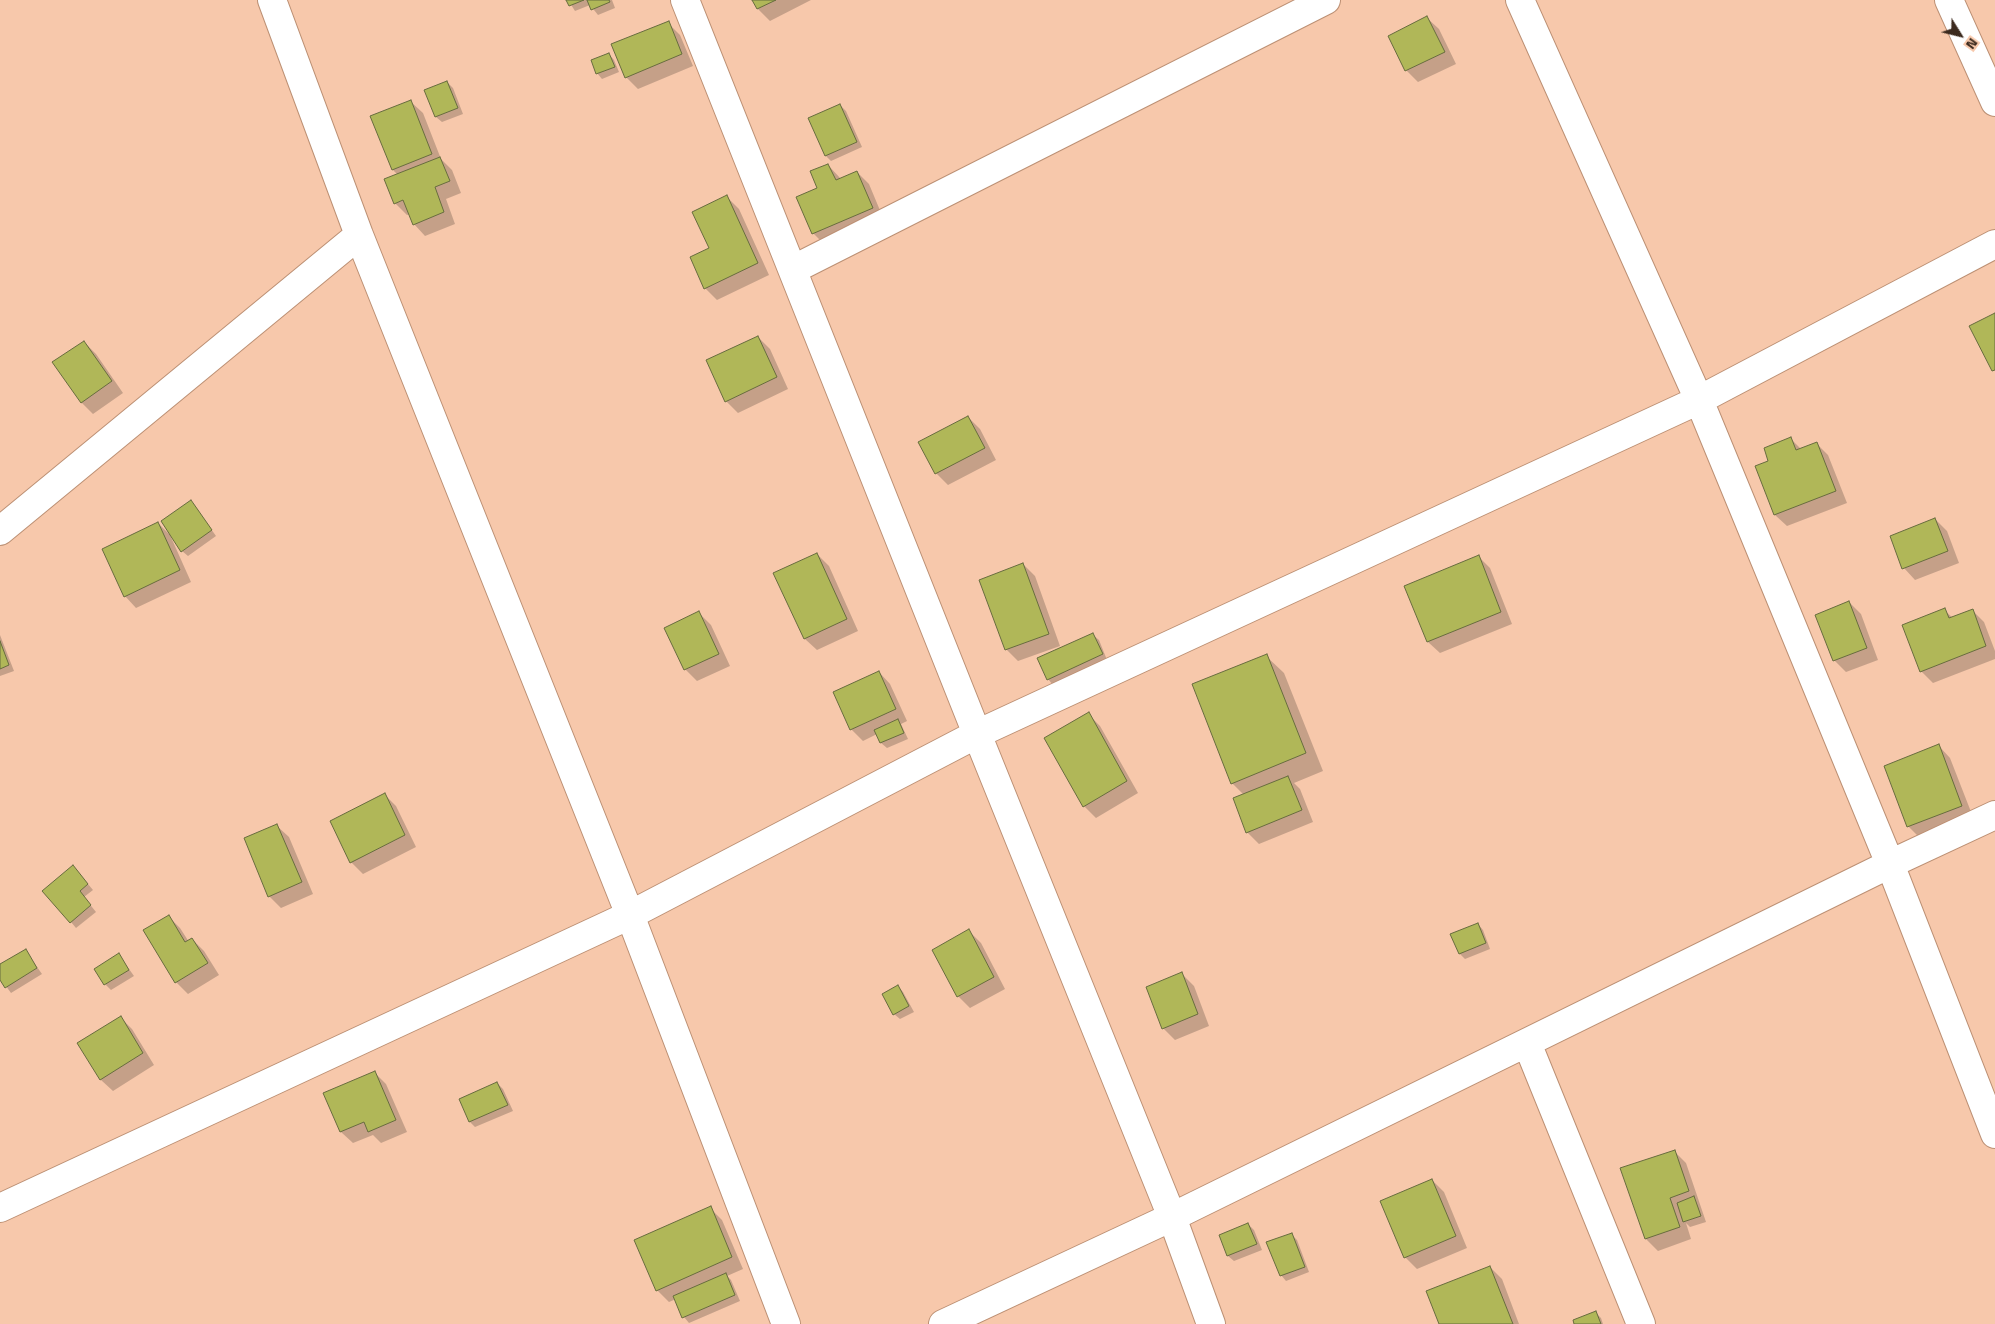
<!DOCTYPE html>
<html>
<head>
<meta charset="utf-8">
<style>
  body { margin:0 }
  #map { position:relative; width:1995px; height:1324px; overflow:hidden; background:#f7c8ab; font-family:"Titillium Web",sans-serif }
  canvas { display:block }
  .north { position:absolute; left:1935px; top:10px; width:50px; height:50px; -webkit-text-stroke:4px #f7c8ab; paint-order:stroke; rotate:126deg; font-size:14px; font-weight:700; line-height:20px; text-align:center; color:#3c2a1e }
  .north::after { content:''; display:block; margin:auto; width:18px; height:22px; background:#3c2a1e; clip-path:polygon(50% 0,100% 100%,50% 72%,0 100%) }
</style>
</head>
<body>
<div id="map">
<canvas width="1995" height="1324"></canvas>
<div class="north">N</div>
</div>
<script>
const g = document.querySelector('canvas').getContext('2d');
g.lineJoin = 'round';
function fill(path, color) { g.fillStyle = color; g.fill(path, 'evenodd'); }
const shape = rows => new Path2D(rows.map(r => 'M' + r).join(''));
function trace(path, color, width, dash) { g.strokeStyle = color; g.lineWidth = width; g.lineCap = dash ? 'butt' : 'round'; g.setLineDash(dash || []); g.stroke(path); }
fill(shape([
  [568,0,612,0,615,8,598,15,590,5,575,11],
  [754,0,811,0,770,21,758,9],
  [1427,18,1439,29,1456,64,1418,82,1406,70,1390,37],
  [668,23,680,35,693,66,638,89,626,77],
  [609,54,614,60,619,72,602,79,597,73],
  [447,82,453,88,463,114,442,122,436,117],
  [411,102,423,113,441,159,452,170,461,193,446,199,455,224,425,236,414,224,410,214,407,215,395,203,398,175,393,170,372,117],
  [840,105,846,111,862,147,831,161,826,156],
  [828,165,841,179,857,172,869,184,884,220,825,245,813,233,819,188],
  [727,197,739,209,769,275,717,300,705,288],
  [758,337,770,349,788,389,738,413,726,401],
  [84,342,96,354,123,393,93,414,81,402],
  [968,417,980,429,996,460,948,485,936,473],
  [1791,439,1801,449,1816,443,1828,455,1847,503,1787,526,1775,515,1770,461],
  [191,501,216,536,188,556,182,551],
  [1935,519,1947,531,1959,563,1915,580,1904,568],
  [158,523,170,535,191,582,136,608,125,596],
  [817,554,829,566,858,631,817,650,805,639],
  [1478,556,1490,568,1512,624,1440,653,1428,642],
  [1023,564,1035,576,1060,646,1018,661,1006,649],
  [1849,602,1861,614,1878,660,1846,672,1834,660],
  [1944,610,1953,618,1972,610,1984,622,1995,651,1995,659,1933,683,1921,671],
  [699,613,711,625,730,666,697,681,685,669],
  [0,635,14,671,0,676],
  [1093,635,1099,640,1107,660,1053,685,1048,679],
  [1266,656,1284,673,1323,771,1294,783,1300,789,1313,822,1259,844,1247,832,1244,795,1232,783],
  [879,672,890,684,907,721,901,724,908,739,887,748,881,743,877,734,863,741,851,729],
  [1088,714,1100,726,1138,793,1096,818,1084,806],
  [1939,746,1950,758,1973,817,1920,838,1908,826,1886,767],
  [384,794,396,806,416,847,363,874,351,862],
  [277,826,289,837,313,894,281,908,269,896],
  [78,872,93,890,84,897,96,912,76,928,71,922],
  [168,916,180,928,189,942,192,939,204,951,219,975,188,994,176,982],
  [1478,924,1483,930,1490,949,1465,959,1460,954],
  [969,931,981,943,1005,989,970,1008,958,996],
  [25,950,42,974,11,993,0,978,0,966],
  [119,955,134,976,111,990,105,984],
  [1182,974,1194,986,1209,1026,1175,1040,1163,1028],
  [898,986,903,992,914,1012,900,1019,894,1014],
  [120,1017,132,1029,154,1065,113,1091,101,1080,79,1043],
  [374,1072,386,1084,407,1132,381,1143,373,1135,353,1143,341,1132],
  [497,1083,503,1089,513,1111,475,1127,470,1122,460,1099],
  [1674,1151,1686,1163,1706,1222,1690,1227,1686,1223,1691,1239,1658,1251,1646,1239],
  [1432,1180,1444,1192,1467,1248,1417,1269,1405,1257],
  [710,1208,722,1220,743,1269,727,1276,731,1280,740,1301,689,1323,684,1317,676,1299,669,1302,657,1290],
  [1248,1224,1254,1230,1262,1250,1234,1261,1228,1256,1220,1235],
  [1291,1234,1297,1240,1309,1272,1286,1281,1281,1275],
  [1490,1267,1502,1279,1519,1324,1440,1324],
  [1595,1312,1601,1318,1603,1324,1575,1324]
]), '#0003');
const building = shape([
  [566,0,584,0,569,6,566,0],
  [587,0,609,0,610,2,591,10,587,0],
  [752,0,776,0,757,9,752,0],
  [1427,16,1445,52,1405,71,1388,36,1427,16],
  [669,21,682,54,625,78,611,44,669,21],
  [609,53,615,67,596,74,591,60,609,53],
  [447,81,458,108,435,117,424,90,447,81],
  [411,100,432,154,392,170,370,116,411,100],
  [840,104,857,142,825,156,808,118,840,104],
  [440,157,450,181,435,187,444,212,413,225,403,200,394,204,384,179,440,157],
  [828,164,836,180,857,171,873,208,812,234,796,197,817,188,810,171,828,164],
  [727,195,758,263,704,289,690,257,709,248,692,212,727,195],
  [1995,313,1995,370,1992,371,1969,326,1995,313],
  [758,336,777,377,725,402,706,360,758,336],
  [84,341,112,381,81,403,52,362,84,341],
  [968,416,985,448,935,474,918,442,968,416],
  [1791,437,1796,450,1817,442,1836,491,1774,515,1755,466,1768,461,1764,448,1791,437],
  [191,500,212,530,181,552,161,521,191,500],
  [1935,518,1948,551,1902,569,1890,536,1935,518],
  [158,522,180,570,124,597,102,549,158,522],
  [817,553,847,619,804,639,773,573,817,553],
  [1479,555,1501,612,1427,642,1404,586,1479,555],
  [1023,563,1049,634,1005,650,979,580,1023,563],
  [1849,601,1867,648,1833,661,1815,615,1849,601],
  [1945,608,1949,618,1973,609,1986,646,1920,672,1902,625,1945,608],
  [699,611,719,654,684,670,664,628,699,611],
  [1093,633,1103,654,1047,680,1037,658,1093,633],
  [0,641,9,665,0,669,0,641],
  [1267,654,1306,753,1231,784,1192,684,1267,654],
  [879,671,896,709,850,730,833,692,879,671],
  [1089,712,1127,781,1083,807,1044,738,1089,712],
  [898,719,904,733,880,743,874,730,898,719],
  [1939,744,1962,806,1907,827,1884,766,1939,744],
  [1288,776,1302,810,1246,833,1233,798,1288,776],
  [385,793,405,835,350,863,330,821,385,793],
  [277,824,302,882,268,897,244,838,277,824],
  [73,865,88,884,80,891,91,905,70,923,42,891,73,865],
  [169,915,185,942,192,938,208,963,175,983,143,930,169,915],
  [1478,923,1486,943,1459,954,1450,934,1478,923],
  [969,929,994,977,957,997,932,950,969,929],
  [26,949,37,968,5,988,0,980,0,964,26,949],
  [119,953,129,970,104,985,94,969,119,953],
  [1182,972,1198,1014,1162,1029,1146,987,1182,972],
  [898,985,909,1006,893,1015,882,994,898,985],
  [121,1016,143,1053,100,1080,77,1043,121,1016],
  [375,1071,396,1120,368,1132,364,1122,340,1132,323,1093,375,1071],
  [497,1082,508,1105,469,1122,459,1099,497,1082],
  [1675,1150,1689,1191,1670,1198,1680,1227,1645,1239,1620,1168,1675,1150],
  [1432,1179,1456,1236,1404,1258,1380,1201,1432,1179],
  [1694,1196,1701,1216,1683,1222,1677,1203,1694,1196],
  [711,1206,732,1257,656,1291,634,1240,711,1206],
  [1248,1223,1257,1244,1227,1256,1219,1235,1248,1223],
  [1292,1233,1305,1267,1280,1276,1266,1242,1292,1233],
  [1490,1266,1513,1324,1439,1324,1426,1291,1490,1266],
  [726,1273,735,1295,682,1318,673,1296,726,1273],
  [1596,1311,1601,1324,1574,1324,1573,1320,1596,1311]
]);
fill(building, '#b0b758');
trace(building, '#676c3e', 1);
const minor = shape([
  [272,0,359,235,630,915,786,1324],
  [685,0,977,734,1172,1217,1211,1324],
  [1520,0,1699,400,1890,864,1995,1134],
  [1949,0,1995,102],
  [794,269,1326,0],
  [0,531,359,235],
  [1527,1043,1641,1324],
  [0,1208,630,915,977,734,1699,400,1995,244],
  [943,1324,1172,1217,1890,864,1995,815]
]);
trace(minor, '#bc9074', 30);
trace(minor, '#fff', 28);
</script>
</body>
</html>
